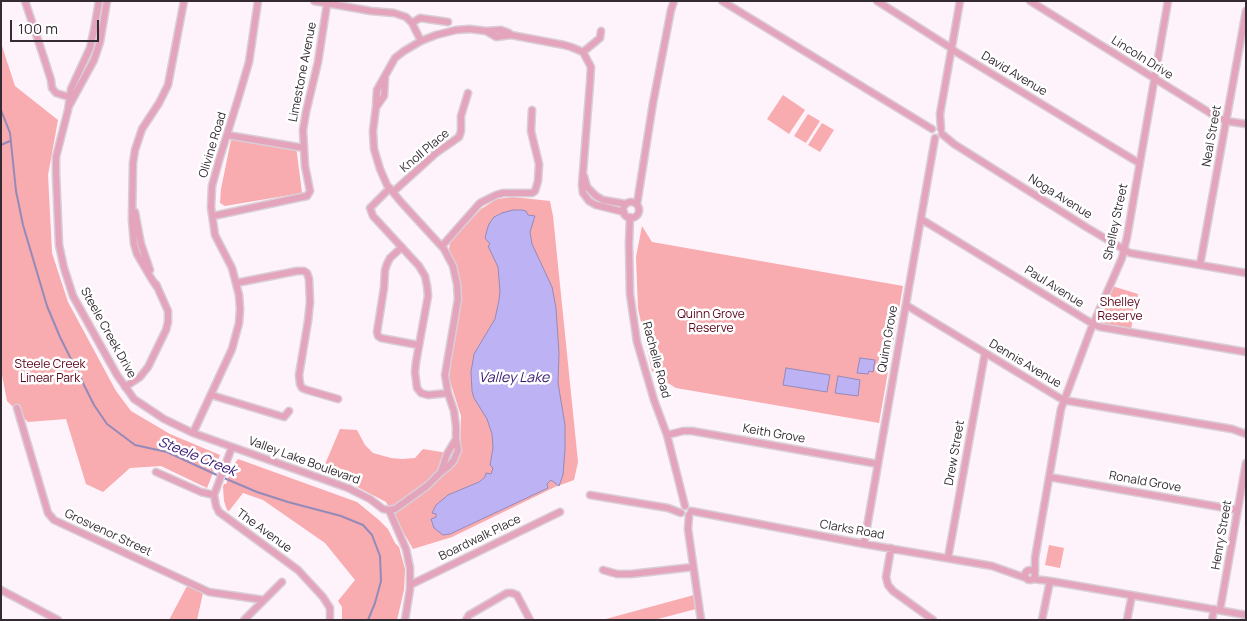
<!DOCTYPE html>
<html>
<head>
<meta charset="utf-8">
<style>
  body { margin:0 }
  #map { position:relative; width:1247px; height:621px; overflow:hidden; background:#fef2fb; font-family:Manrope,sans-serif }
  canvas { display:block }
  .frame { position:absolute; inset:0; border:2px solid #332b31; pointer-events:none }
  .scale { position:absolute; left:10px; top:20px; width:89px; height:22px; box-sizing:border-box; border:2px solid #332b31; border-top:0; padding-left:6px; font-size:15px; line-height:18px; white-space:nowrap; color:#332b31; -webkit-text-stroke:4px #fff; paint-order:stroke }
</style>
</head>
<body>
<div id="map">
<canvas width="1247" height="621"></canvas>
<div class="frame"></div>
<div class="scale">100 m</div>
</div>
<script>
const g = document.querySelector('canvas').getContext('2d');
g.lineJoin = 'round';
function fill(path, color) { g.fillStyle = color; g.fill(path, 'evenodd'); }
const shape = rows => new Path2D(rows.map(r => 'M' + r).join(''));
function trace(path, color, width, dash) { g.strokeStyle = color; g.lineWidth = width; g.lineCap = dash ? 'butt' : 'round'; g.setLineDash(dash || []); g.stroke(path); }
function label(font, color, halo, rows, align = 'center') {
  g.font = font + ' Manrope,sans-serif'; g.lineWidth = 5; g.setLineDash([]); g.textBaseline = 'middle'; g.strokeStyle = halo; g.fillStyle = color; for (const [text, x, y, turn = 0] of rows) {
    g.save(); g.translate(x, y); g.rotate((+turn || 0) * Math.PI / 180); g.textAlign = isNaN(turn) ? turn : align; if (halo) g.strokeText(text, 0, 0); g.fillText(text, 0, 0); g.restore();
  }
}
fill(shape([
  [1,43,15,86,58,120,48,175,52,253,68,302,116,391,131,411,170,434,220,455,207,488,161,466,130,468,103,492,86,484,66,419,28,422,7,401,1,370],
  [783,95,805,110,789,134,767,119],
  [808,114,820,121,806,143,794,136],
  [822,123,834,130,820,152,808,145],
  [232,135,296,146,302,193,225,206,220,203,221,189],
  [513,197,550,201,553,216,578,462,574,480,555,487,452,537,413,549,386,502,323,469,340,429,357,430,365,445,373,453,391,458,402,459,415,458,423,449,460,455,461,416,449,378,460,295,457,274,449,250,450,242,481,209,497,199],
  [642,226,652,242,903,286,879,423,676,388,655,375,652,371,638,309,636,257],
  [1112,286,1138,294,1131,329,1104,324,1101,322,1100,317],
  [238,459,357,502,379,520,388,529,395,543,399,547,405,569,404,590,397,620,342,620,342,607,338,601,355,580,325,543,263,500,243,493,229,511,227,510,224,501,223,487,224,484,226,484,232,467],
  [1049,545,1064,548,1060,568,1045,565],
  [187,586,203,593,197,620,169,620],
  [694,595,696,609,654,620,602,620]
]), '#f8acaf');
const water = shape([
  [513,210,522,210,526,211,528,215,535,216,530,232,532,244,552,287,556,308,559,353,558,383,565,425,565,450,563,475,559,486,551,480,547,484,548,488,450,534,443,535,434,528,431,519,436,517,436,514,432,513,436,505,448,495,479,482,485,477,486,473,491,474,493,468,490,465,493,448,492,434,487,419,474,398,472,391,471,372,474,354,495,319,499,300,500,291,498,267,488,246,490,244,485,238,487,230,489,224,494,217,502,213,513,210],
  [860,358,875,360,873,372,869,371,868,374,857,373,860,358],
  [786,368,830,375,827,392,783,385,786,368],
  [838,376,860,380,858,396,835,393,838,376]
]);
fill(water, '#bdb2f4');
trace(water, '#948aba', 1);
trace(shape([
  [1,110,10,133,16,191,23,225,47,306,60,337,94,405,107,424,135,445,167,452,219,476],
  [1,145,10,141],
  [224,478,257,492,288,502,341,516,363,525,372,535,380,556,381,581,375,603,368,620]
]), '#948aba', 2);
const minor = shape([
  [25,1,43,55,51,80,52,88,56,93,69,97],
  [99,1,94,30,90,48,71,89,68,110,56,157,56,173,59,245,64,268,73,296,117,375,134,399,164,419,193,433,348,488,370,499,383,509,389,510,395,509,427,486,441,472,449,466,454,460,458,450,456,439,456,426,454,411,448,393,445,375,458,299,457,284,453,266,444,249,401,202,387,185,380,169,374,149,373,131,376,107,377,90,395,58,404,51,421,41,436,35,456,30,470,29,486,31,501,30,509,33,511,35],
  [314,1,371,11,394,13,406,17,412,23,421,41],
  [722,1,932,129],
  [877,1,951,48,956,52,1139,163],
  [1030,1,1215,116,1226,121,1246,124],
  [412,23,420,18,448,22],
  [486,31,496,37,511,35,564,45,571,47,583,52,591,67,590,83,582,185,583,193,589,201,596,205,624,212],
  [583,52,600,38,601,31],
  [69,106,94,60,100,42,107,1],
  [377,106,384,96,385,78],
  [941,129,940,114,960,1],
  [942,134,954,144,1086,227,1130,253,1246,273],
  [227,135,304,148],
  [584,176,587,187,596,196,603,200,626,204],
  [390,188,370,208,373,216,419,266,425,276,427,286,428,296,416,362,415,372,417,388,421,393,428,395,448,393],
  [393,192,436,153,459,137,461,131,461,116,468,93],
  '623 210a8 8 0 1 1 16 0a8 8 0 1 1-16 0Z',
  [637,204,653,103,671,10,674,1],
  [135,212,141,244,150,270],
  [213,216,302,197,307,196,310,191,305,166,303,130,306,112,318,62,327,4],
  [630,217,629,244,630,294,637,342,654,400,667,435,685,506],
  [921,219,1093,324,1100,327,1246,352],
  [442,246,480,203,496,195,503,193,532,193,535,191,538,181,539,164,531,131,532,110],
  [402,247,390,258,387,264,385,270,384,288,377,332,378,336,381,338,418,345],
  [1200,265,1246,11],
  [236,283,297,271,304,271,307,273,309,279,310,302,308,321,299,375,300,384,302,388,307,390,338,399],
  [157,287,151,278,137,254,134,244,132,220,133,163,135,150,142,129,159,103,168,85,184,1],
  [906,305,1063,400,1232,429,1246,434],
  [125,387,140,377,148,367,166,330,168,322,168,311,156,284],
  [211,395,284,417,289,411],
  [17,408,48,513,54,520,209,592,264,600],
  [193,433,232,349,239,323,240,309,239,295,232,268,215,235,211,207,212,186,220,157,239,96,249,62,258,1],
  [667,435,683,431,692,431,878,464],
  [232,447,214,495,216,506,219,512,298,570,323,597,330,608,330,620],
  [156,472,201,492,214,495],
  [441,472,447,454,456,439],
  [1049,477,1237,510],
  [590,495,668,508,681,513],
  [389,510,406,549,410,568,410,589,405,620],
  [691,511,864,544,992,566,1026,578],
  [689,515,688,529,701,620],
  [864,544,935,138],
  [891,548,886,577,888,585,893,591,933,620],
  [948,558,985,353],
  '1025 575a5 5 0 1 1 10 0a5 5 0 1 1-10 0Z',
  [603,570,617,574,631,574,693,567],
  [1035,572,1035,558,1061,409,1091,329,1122,258,1127,237,1168,1],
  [1033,579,1050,581,1246,615],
  [410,585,560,512],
  [1,590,58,620],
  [1220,610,1246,463],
  [244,620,282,582],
  [466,620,469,615,507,593,512,593,517,595,530,620],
  [1042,620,1050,581],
  [1127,620,1132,595],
  [1212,620,1214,609]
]);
trace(minor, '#d9ced7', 9);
trace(minor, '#e4a5bc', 6);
label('12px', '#332b31', '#fff', [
  ["Lincoln Drive",1142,58,32],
  ["Limestone Avenue",303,72,-79],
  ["David Avenue",1014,74,31],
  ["Neal Street",1212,136,-80],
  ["Olivine Road",213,145,-73],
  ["Knoll Place",425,151,-40],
  ["Noga Avenue",1060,197,32],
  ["Shelley Street",1116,222,-78],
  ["Paul Avenue",1054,287,32],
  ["Steele Creek Drive",108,333,61],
  ["Quinn Grove",888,339,-80],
  ["Rachelle Road",656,360,75],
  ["Dennis Avenue",1025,364,31],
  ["Keith Grove",774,434,10],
  ["Drew Street",955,453,-80],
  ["Valley Lake Boulevard",304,461,20],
  ["Ronald Grove",1145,482,10],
  ["Clarks Road",852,530,10],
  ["The Avenue",264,531,36],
  ["Grosvenor Street",108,533,25],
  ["Henry Street",1222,535,-80],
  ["Boardwalk Place",480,538,-26]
]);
label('12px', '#5a0218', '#fff', [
  ["Shelley",1120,303],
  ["Reserve",1120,317],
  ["Quinn Grove",711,315],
  ["Reserve",711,329],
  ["Steele Creek",50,365],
  ["Linear Park",50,379]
]);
label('italic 14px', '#371774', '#fff', [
  ["Valley Lake",514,378],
  ["Steele Creek",197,457,22]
]);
</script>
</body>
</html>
